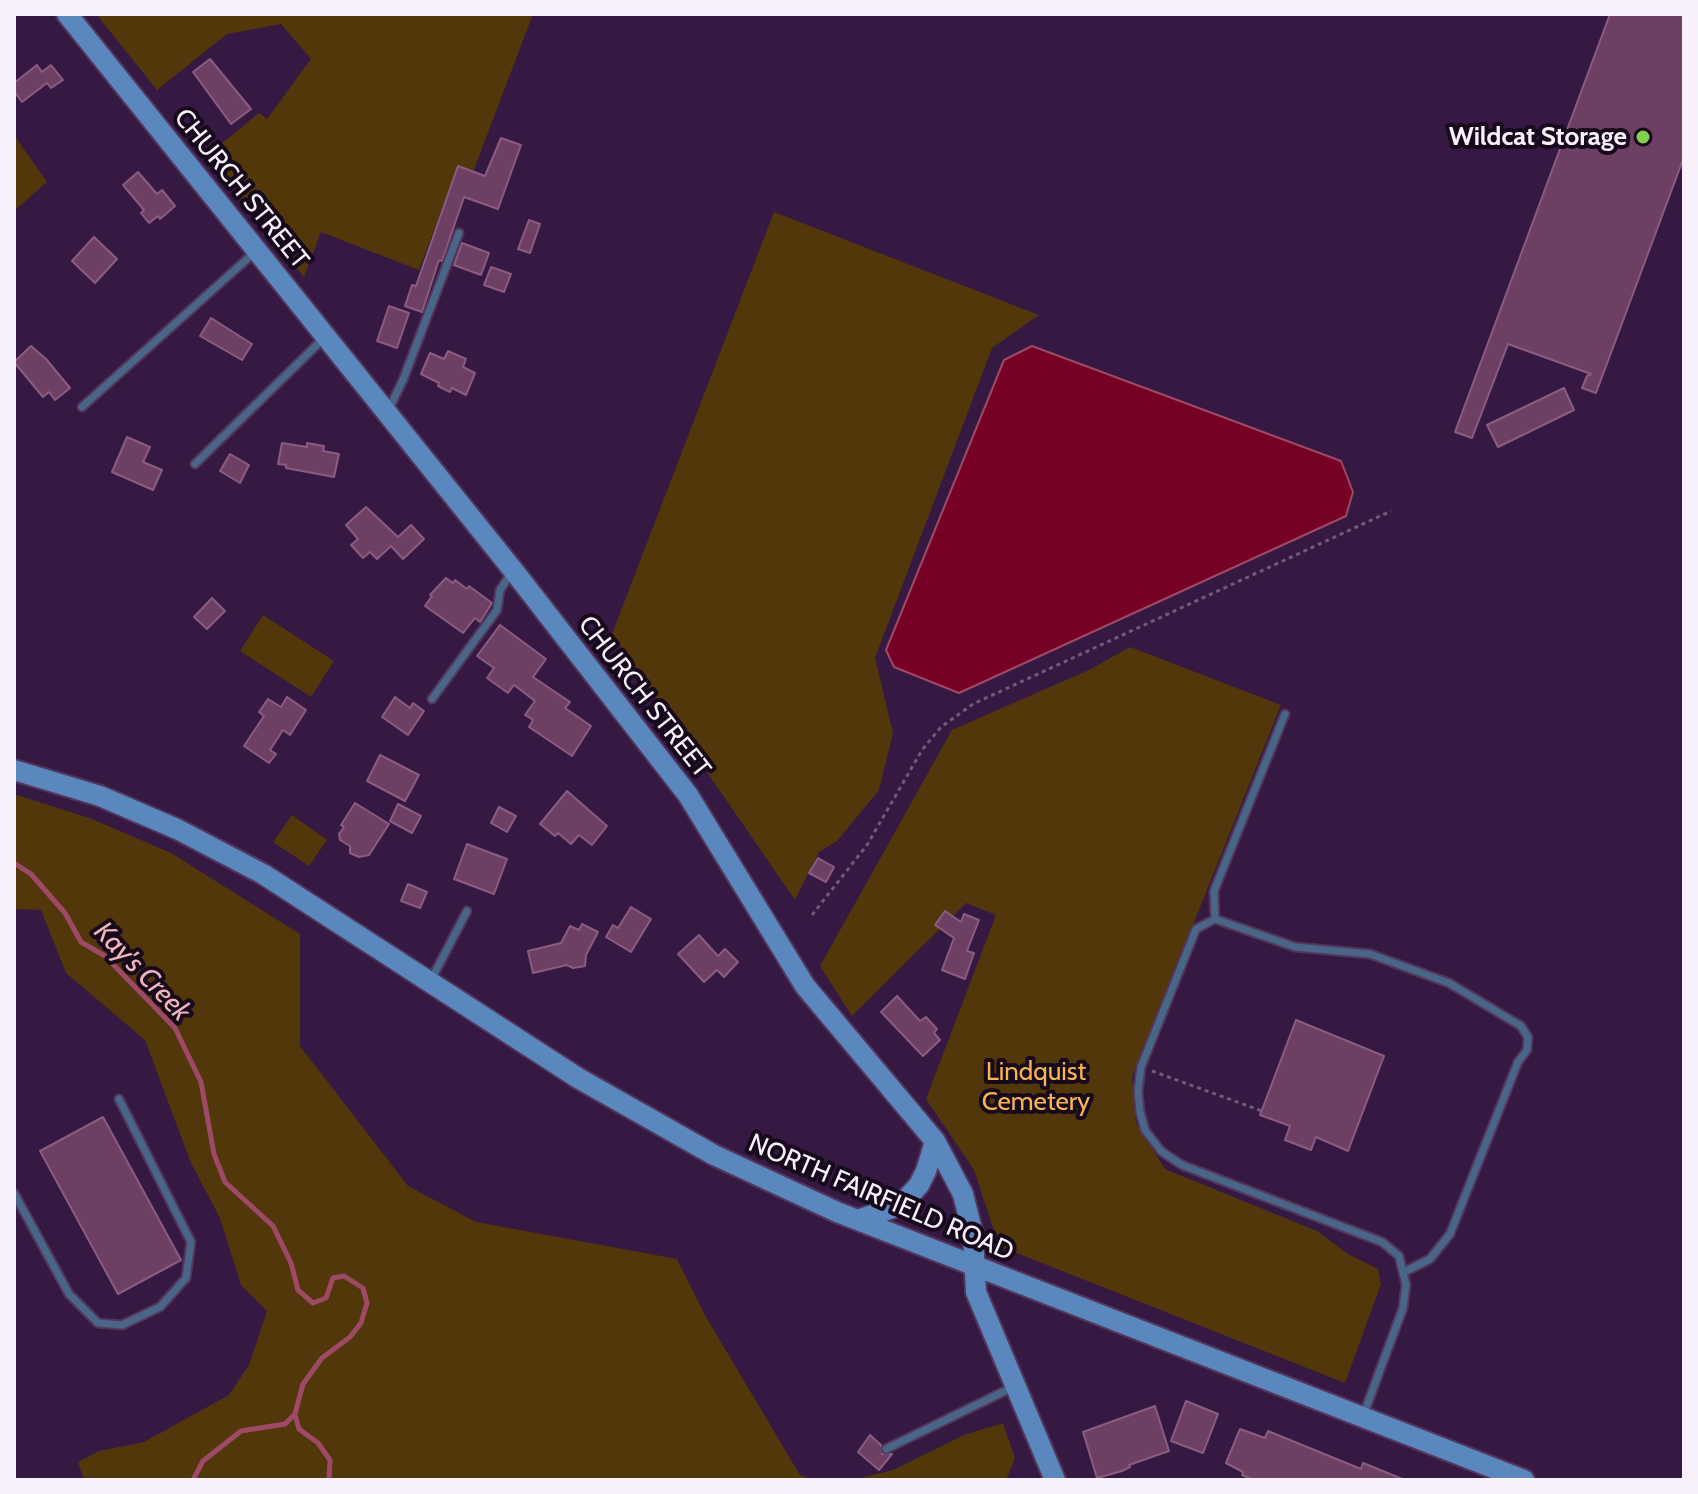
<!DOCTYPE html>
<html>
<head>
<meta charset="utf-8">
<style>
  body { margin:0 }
  #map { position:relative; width:1698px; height:1494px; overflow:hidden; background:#361942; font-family:Cabin,sans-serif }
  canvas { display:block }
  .frame { position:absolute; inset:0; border:16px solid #f8f1fc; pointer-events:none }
</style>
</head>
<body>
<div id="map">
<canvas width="1698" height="1494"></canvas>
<div class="frame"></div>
</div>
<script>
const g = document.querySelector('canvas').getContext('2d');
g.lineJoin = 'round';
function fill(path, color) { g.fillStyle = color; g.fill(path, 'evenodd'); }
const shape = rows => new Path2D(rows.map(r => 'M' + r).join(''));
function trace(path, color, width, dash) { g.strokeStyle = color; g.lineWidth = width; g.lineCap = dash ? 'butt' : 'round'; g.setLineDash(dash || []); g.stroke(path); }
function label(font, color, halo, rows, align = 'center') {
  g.font = font + ' Cabin,sans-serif'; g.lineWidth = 8; g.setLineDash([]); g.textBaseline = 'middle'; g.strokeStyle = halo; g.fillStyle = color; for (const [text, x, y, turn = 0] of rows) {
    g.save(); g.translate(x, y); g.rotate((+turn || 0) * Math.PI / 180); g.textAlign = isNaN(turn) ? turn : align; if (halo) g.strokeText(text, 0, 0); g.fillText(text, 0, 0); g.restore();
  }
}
fill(shape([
  [96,14,533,14,473,172,458,167,419,270,321,232,304,277,206,156,259,113,267,119,311,59,281,24,227,34,157,90],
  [14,135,47,182,14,211],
  [774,212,1039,315,992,348,875,658,893,733,879,790,837,841,819,852,795,900,612,634],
  [263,615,334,661,311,697,240,651],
  [1130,647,1281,705,1132,1077,1136,1123,1165,1169,1317,1231,1348,1254,1378,1269,1381,1284,1345,1383,999,1246,974,1170,926,1099,996,915,966,903,852,1016,820,966,952,730,1091,669],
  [14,794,92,819,171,853,300,934,300,1046,408,1186,476,1222,677,1259,706,1317,800,1475,813,1480,84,1480,78,1462,99,1451,144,1442,229,1395,249,1365,267,1311,241,1285,220,1218,191,1163,145,1040,66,973,41,910,14,909],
  [292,815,327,840,309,866,273,842],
  [1003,1423,1015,1458,1006,1480,852,1480,893,1470,964,1435]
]), '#51370a');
const water = shape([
  [1032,346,1341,461,1353,492,1346,516,959,693,894,667,886,650,1004,360,1032,346]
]);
fill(water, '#770125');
trace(water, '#9e4966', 2);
trace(shape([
  [14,863,31,874,65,913,81,942,105,956,175,1028,201,1082,214,1154,225,1182,273,1226,291,1263,298,1290,313,1303,326,1298,333,1278,344,1276,363,1288,367,1303,361,1323,350,1337,322,1358,303,1384,295,1414,285,1424,241,1431,203,1461,193,1480],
  [295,1415,299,1429,318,1443,330,1460,329,1480]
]), '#9e4966', 5);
const building = shape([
  [1610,14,1684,14,1684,157,1596,393,1582,388,1587,376,1591,374,1508,344,1472,438,1455,432,1610,14],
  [210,59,251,109,231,124,193,72,210,59],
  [37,65,42,72,51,65,63,80,51,88,47,83,22,102,14,91,14,83,37,65],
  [501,138,521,145,498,209,464,197,442,261,439,260,422,312,405,306,412,285,416,286,458,166,485,176,501,138],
  [138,172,157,194,162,190,175,206,160,219,158,216,149,223,141,213,144,210,123,185,138,172],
  [529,220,540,224,530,253,518,249,529,220],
  [94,237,117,259,95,283,72,261,94,237],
  [462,243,489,253,481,275,454,265,462,243],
  [491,267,511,274,504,292,484,285,491,267],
  [389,306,409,313,397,348,377,341,389,306],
  [211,318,252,344,242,360,200,336,211,318],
  [31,346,46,359,70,388,55,400,49,392,43,397,14,362,31,346],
  [448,351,466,359,463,367,475,373,466,395,452,388,450,392,438,386,439,383,421,374,430,353,444,359,448,351],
  [1564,388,1574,410,1498,447,1487,425,1564,388],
  [127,437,150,447,143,462,162,470,153,490,112,472,127,437],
  [282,443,307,447,307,443,324,446,323,451,339,454,334,477,286,468,286,465,278,464,282,443],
  [230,454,249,465,240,483,220,471,230,454],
  [366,507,398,537,411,525,424,539,403,559,391,546,377,559,370,552,363,558,351,545,358,539,346,525,366,507],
  [446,578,453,583,455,580,467,589,469,586,492,603,480,622,475,618,463,633,425,606,432,596,430,595,446,578],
  [212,598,225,611,207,629,194,617,212,598],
  [500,625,546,659,533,677,570,702,565,708,591,726,572,756,529,727,533,720,525,715,535,701,514,685,508,693,487,678,494,668,477,656,500,625],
  [287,697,306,710,290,735,283,730,270,750,276,754,269,763,244,746,264,716,259,712,268,699,281,707,287,697],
  [395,697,410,708,413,703,424,711,408,735,382,717,395,697],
  [380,755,419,775,405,801,367,781,380,755],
  [567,791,607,826,592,845,579,835,571,844,558,833,555,836,540,824,567,791],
  [355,803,389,824,369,855,359,857,350,853,350,846,340,840,339,834,344,827,341,825,355,803],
  [398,804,421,816,412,833,390,821,398,804],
  [499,807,516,816,507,832,491,823,499,807],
  [467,844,507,859,494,894,454,879,467,844],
  [818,858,834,867,826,882,809,873,818,858],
  [408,884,427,892,420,908,401,901,408,884],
  [631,907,651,919,631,952,606,937,613,925,618,928,631,907],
  [945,911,961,922,964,914,979,920,967,951,974,953,965,979,942,970,954,938,935,925,945,911],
  [582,924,598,932,586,955,585,966,573,968,567,965,533,973,528,951,561,943,570,926,579,930,582,924],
  [699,935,718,956,725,949,738,962,724,977,717,970,704,982,678,954,699,935],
  [897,996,920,1021,926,1017,937,1029,934,1033,940,1040,923,1056,881,1012,897,996],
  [1296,1020,1384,1056,1348,1151,1316,1137,1311,1150,1285,1140,1290,1126,1260,1115,1296,1020],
  [103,1117,181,1260,118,1294,40,1151,103,1117],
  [1186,1401,1218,1414,1203,1453,1171,1441,1186,1401],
  [1155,1406,1169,1451,1129,1465,1130,1467,1122,1471,1097,1478,1083,1432,1155,1406],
  [1240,1429,1265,1438,1268,1431,1361,1469,1363,1463,1405,1480,1254,1480,1242,1475,1243,1472,1226,1463,1240,1429],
  [870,1435,881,1445,882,1454,892,1454,879,1470,858,1452,870,1435]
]);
fill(building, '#6d4063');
trace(building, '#8b5c81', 2);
const lane = shape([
  [82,407,256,251],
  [388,411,403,380,459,233],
  [195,464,325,337],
  [432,699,497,610,500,590,512,572],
  [1215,919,1214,891,1285,714],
  [431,980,467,911],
  [14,1193,69,1294,98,1323,122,1325,160,1307,186,1278,191,1242,119,1099],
  [1363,1416,1403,1308,1406,1285,1399,1256,1382,1242,1182,1165,1161,1151,1145,1130,1140,1112,1138,1091,1141,1067,1196,929,1215,919,1295,947,1370,954,1449,983,1521,1026,1528,1037,1527,1050,1518,1062,1450,1234,1430,1259,1404,1272],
  [886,1449,1013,1387]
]);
const secondary = shape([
  [67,14,513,570,688,795,805,986,935,1141,963,1194,973,1234,976,1292,1055,1480],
  [14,770,100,796,177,829,263,874,578,1078,714,1155,837,1212,1524,1480],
  [858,1220,898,1206,909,1196,919,1185,926,1171,935,1141]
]);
trace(lane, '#51375c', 11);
trace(secondary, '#51375c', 24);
trace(shape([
  [812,915,867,845,922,750,941,727,973,704,1391,511],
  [1152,1071,1262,1111]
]), '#715b7b', 3, [4, 4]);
trace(lane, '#496588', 7);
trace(secondary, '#5b87bf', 20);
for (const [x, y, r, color] of [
  [1643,137,8,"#83d04e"]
]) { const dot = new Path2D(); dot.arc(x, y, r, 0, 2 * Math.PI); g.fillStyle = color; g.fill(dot); trace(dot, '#170a1c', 3); }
label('bold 26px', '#f8f1fc', '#170a1c', [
  ["Wildcat Storage",1627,137]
], 'right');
label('26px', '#f8f1fc', '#170a1c', [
  ["CHURCH STREET",241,189,51],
  ["CHURCH STREET",644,697,52],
  ["NORTH FAIRFIELD ROAD",881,1198,23]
]);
label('26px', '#f8b550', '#170a1c', [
  ["Lindquist",1036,1072],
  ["Cemetery",1036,1102]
]);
label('italic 28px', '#f2b6ba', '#170a1c', [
  ["Kay's Creek",142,972,46]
]);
</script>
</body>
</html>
